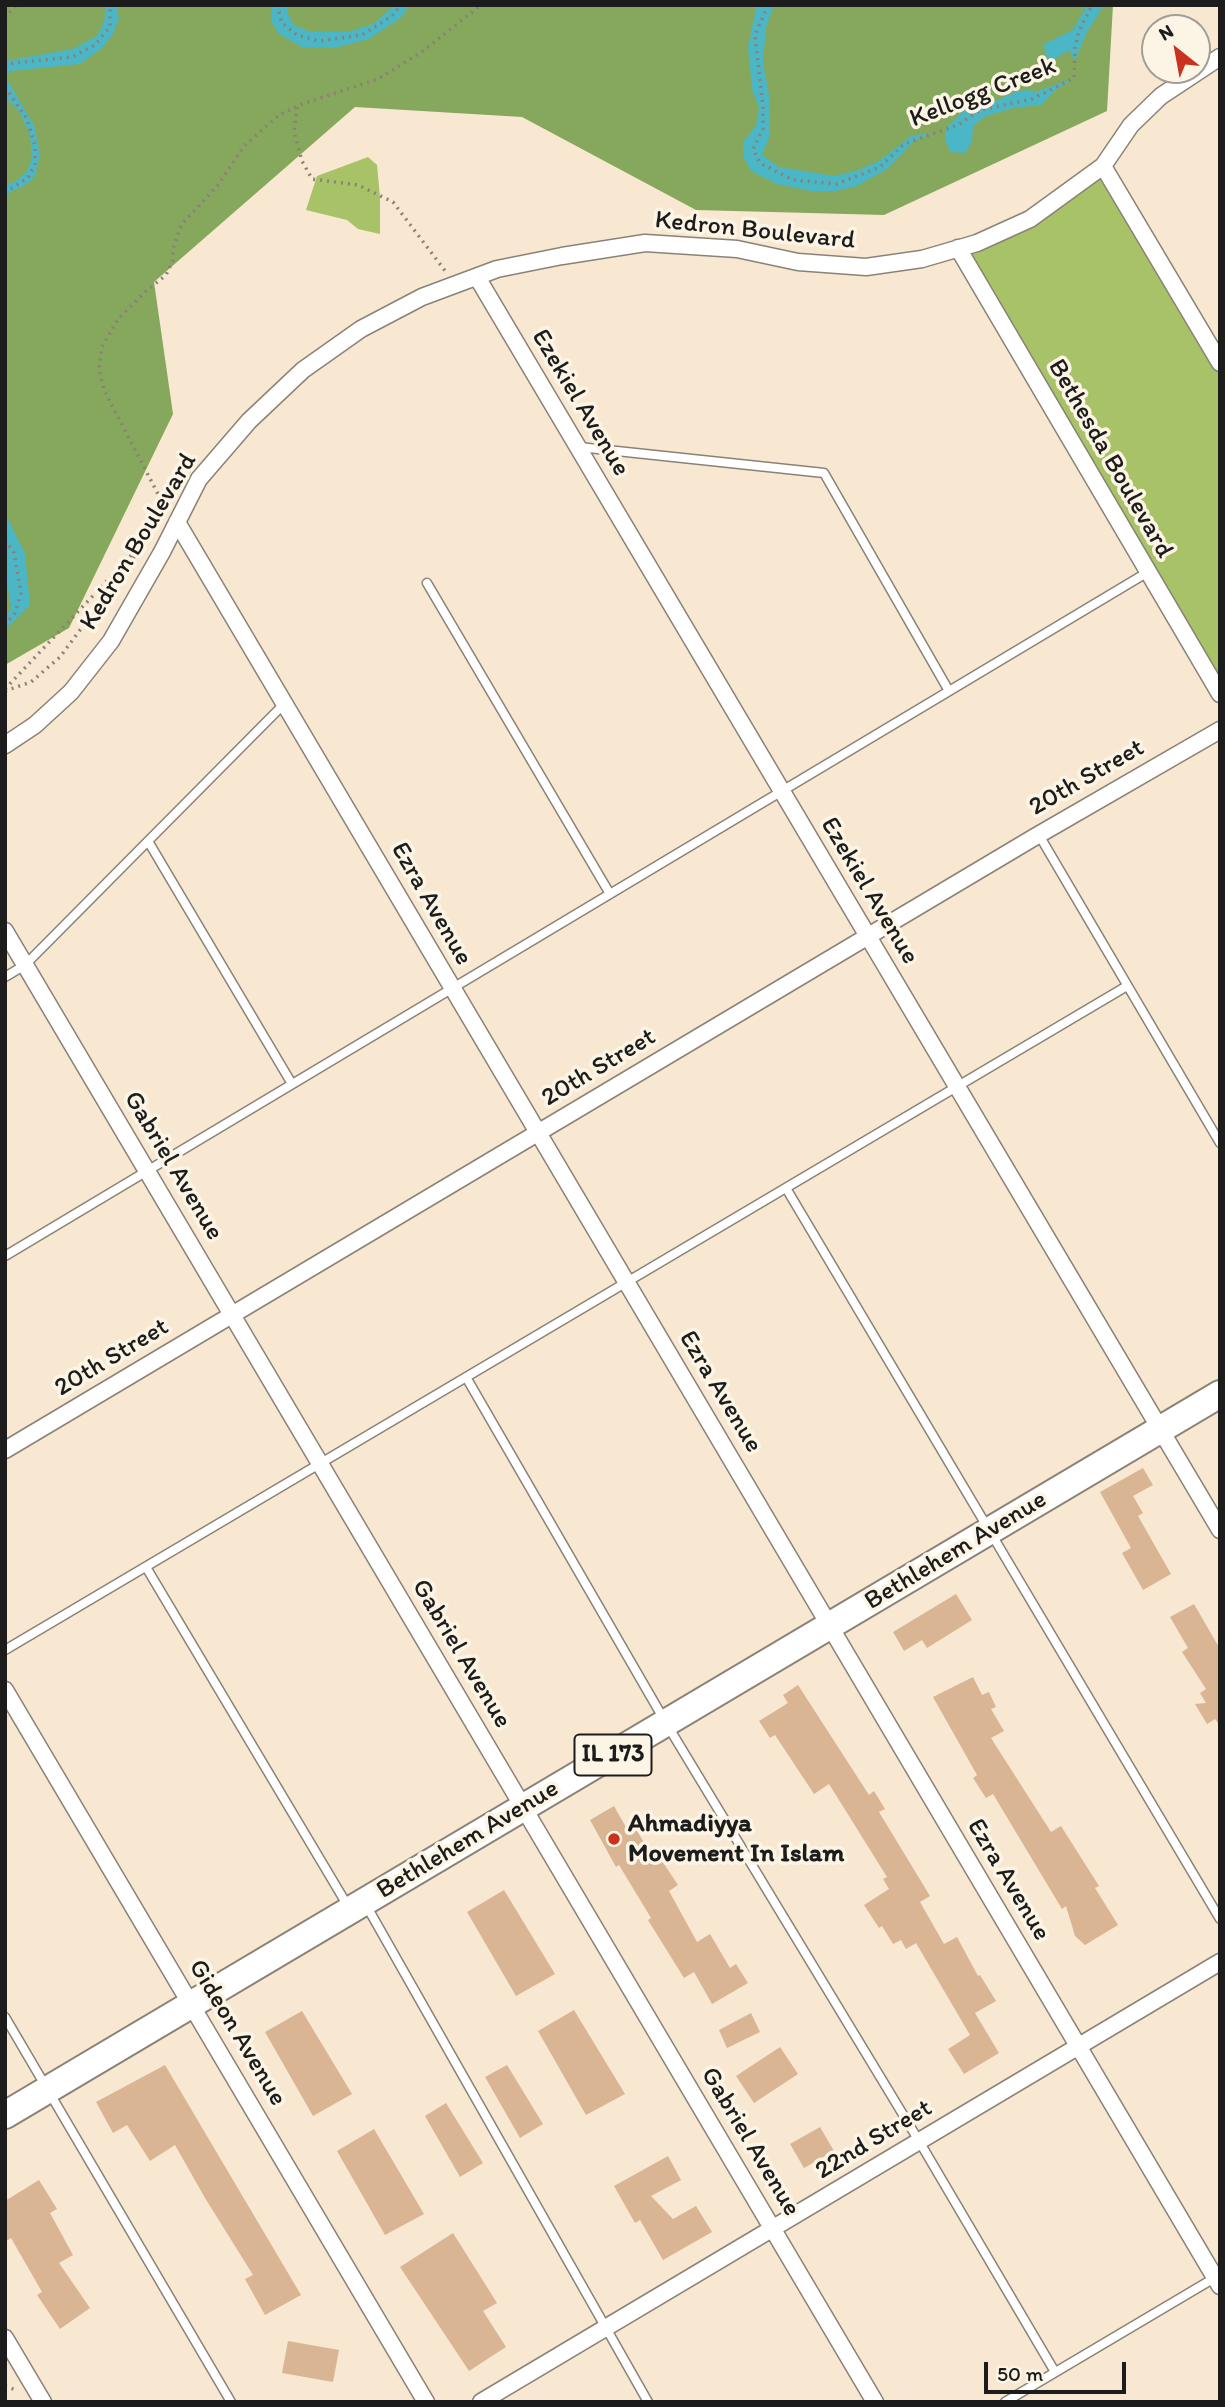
<!DOCTYPE html>
<html>
<head>
<meta charset="utf-8">
<style>
  body { margin:0 }
  #map { position:relative; width:1225px; height:2407px; overflow:hidden; background:#f8e8d1; font-family:Itim,sans-serif }
  canvas { display:block }
  .frame { position:absolute; inset:0; border:7px solid #1c1c1c; pointer-events:none }
  .north { position:absolute; left:1141px; top:14px; width:70px; height:70px; box-sizing:border-box; background:#fcf5e5; border:2px solid #a29e95; border-radius:50%; rotate:329deg; font-size:19px; font-weight:700; line-height:28px; text-align:center; color:#1c1c1c }
  .north::after { content:''; display:block; margin:auto; width:24px; height:32px; background:#c8321e; clip-path:polygon(50% 0,100% 100%,50% 72%,0 100%) }
  .scale { position:absolute; left:984px; top:2362px; width:142px; height:32px; box-sizing:border-box; border:4px solid #1c1c1c; border-top:0; padding-left:9px; font-size:21px; line-height:24px; white-space:nowrap; color:#1c1c1c; -webkit-text-stroke:5px #fcf5e5; paint-order:stroke }
</style>
</head>
<body>
<div id="map">
<canvas width="1225" height="2407"></canvas>
<div class="frame"></div>
<div class="north">N</div>
<div class="scale">50 m</div>
</div>
<script>
const g = document.querySelector('canvas').getContext('2d');
g.lineJoin = 'round';
function fill(path, color) { g.fillStyle = color; g.fill(path, 'evenodd'); }
const shape = rows => new Path2D(rows.map(r => 'M' + r).join(''));
function trace(path, color, width, dash) { g.strokeStyle = color; g.lineWidth = width; g.lineCap = dash ? 'butt' : 'round'; g.setLineDash(dash || []); g.stroke(path); }
function label(font, color, halo, rows, align = 'center') {
  g.font = font + ' Itim,sans-serif'; g.lineWidth = 7; g.setLineDash([]); g.textBaseline = 'middle'; g.strokeStyle = halo; g.fillStyle = color; for (const [text, x, y, turn = 0] of rows) {
    g.save(); g.translate(x, y); g.rotate((+turn || 0) * Math.PI / 180); g.textAlign = isNaN(turn) ? turn : align; if (halo) g.strokeText(text, 0, 0); g.fillText(text, 0, 0); g.restore();
  }
}
fill(shape([
  [368,157,377,165,380,197,380,234,358,229,347,220,306,210,317,176],
  [1103,166,1220,363,1220,690,958,248,977,243]
]), '#a8c268');
fill(shape([
  [5,5,1113,5,1107,111,884,215,696,210,522,117,355,107,154,282,173,414,69,628,5,665]
]), '#86a85c');
fill(shape([
  [106,5,116,5,119,18,113,34,102,48,80,64,10,71,6,78,34,125,40,155,35,176,27,184,5,195,5,183,11,184,25,174,32,160,30,135,19,111,5,97,5,61,73,49,97,36,104,22],
  [272,5,287,5,288,14,294,25,311,32,348,32,373,24,395,5,409,5,402,17,369,39,334,48,302,47,279,34,272,23],
  [757,5,774,5,766,28,763,62,769,95,770,136,762,155,779,167,834,176,856,171,879,161,911,136,932,133,913,142,887,169,857,186,836,191,811,191,777,184,751,171,743,156,743,142,756,126,759,108,752,89,748,47],
  [1087,5,1104,5,1086,34,1075,61,1069,50,1051,61,1045,54,1044,44,1073,30],
  [1074,78,1054,91,1041,105,1013,108,986,116,973,126,972,142,965,153,950,152,945,139,945,129,970,105,989,104,1018,91,1027,90,1035,92],
  [5,513,25,554,30,605,5,630,5,620,11,608,5,567]
]), '#4ab6c6');
fill(shape([
  [1143,1468,1153,1485,1133,1496,1143,1513,1138,1516,1171,1574,1143,1590,1122,1553,1131,1548,1100,1492],
  [956,1594,972,1620,927,1648,922,1640,904,1651,893,1632],
  [1194,1604,1220,1649,1220,1726,1215,1719,1207,1724,1195,1704,1206,1703,1200,1693,1206,1689,1182,1652,1188,1648,1170,1617],
  [973,1677,982,1695,989,1692,996,1707,991,1709,1004,1731,991,1738,1051,1832,1061,1826,1099,1886,1095,1888,1118,1925,1085,1945,1075,1936,1066,1906,1062,1909,993,1794,986,1798,973,1778,977,1775,933,1697],
  [798,1685,869,1795,874,1791,885,1809,879,1812,930,1896,920,1902,944,1944,957,1937,978,1976,980,1975,996,2001,975,2013,999,2053,964,2074,948,2049,970,2035,916,1943,906,1949,901,1940,893,1944,882,1926,879,1928,864,1905,889,1889,883,1879,887,1877,829,1784,814,1794,775,1735,770,1738,759,1721,788,1703,783,1695],
  [614,1806,627,1829,635,1827,656,1864,662,1861,678,1885,669,1891,697,1942,710,1934,730,1968,736,1964,748,1983,712,2004,694,1972,684,1978,648,1920,651,1918,619,1865,616,1867,590,1820],
  [504,1890,555,1974,516,1996,467,1912],
  [574,2010,625,2094,586,2115,538,2031],
  [302,2011,352,2094,313,2116,265,2032],
  [751,2013,760,2032,727,2048,719,2030],
  [780,2047,798,2074,754,2103,736,2076],
  [165,2065,301,2295,265,2315,245,2279,253,2275,205,2198,175,2145,150,2161,127,2125,113,2133,96,2102],
  [507,2065,543,2124,520,2138,485,2077],
  [446,2103,483,2163,460,2177,425,2116],
  [820,2127,834,2151,804,2168,790,2144],
  [374,2129,424,2214,385,2235,337,2151],
  [668,2156,681,2180,651,2196,673,2219,696,2206,712,2232,663,2260,640,2220,635,2223,614,2186],
  [39,2180,57,2209,50,2213,73,2255,59,2263,90,2308,60,2329,37,2295,42,2292,11,2238,5,2242,5,2201],
  [453,2233,497,2303,483,2311,506,2347,469,2371,400,2267],
  [288,2341,339,2350,333,2382,282,2373]
]), '#d9b594');
const lane = shape([
  [579,447,824,473,949,691],
  [427,583,610,894],
  [1039,835,1220,1143],
  [148,841,292,1084],
  [5,977,25,965,284,704],
  [786,1188,1220,1919],
  [5,1256,1148,572],
  [466,1377,666,1723,919,2141,1055,2372],
  [146,1567,349,1908],
  [5,1650,1127,986],
  [366,1905,648,2402],
  [5,2017,231,2402],
  [1005,2402,1216,2277]
]);
const street = shape([
  [1103,166,1220,363],
  [958,248,1220,694],
  [477,277,1220,1530],
  [177,522,1220,2286],
  [5,745,35,725,71,692,111,641,162,552,199,479,249,421,303,370,361,329,422,297,497,269,562,256,645,243,737,249,798,262,866,267,922,259,977,243,1030,219,1103,166,1131,125,1161,96,1220,57],
  [5,931,875,2402],
  [5,1450,1033,838,1220,730],
  [5,1690,426,2402],
  [5,2338,43,2402],
  [481,2402,1220,1962]
]);
const primary = shape([
  [5,2115,1220,1394]
]);
trace(lane, '#8a8276', 11);
trace(street, '#8a8276', 19);
trace(primary, '#8a8276', 30);
trace(shape([
  [277,5,282,23,297,35,319,41,362,35,392,16,401,5],
  [768,5,755,35,763,107,763,129,753,149,760,163,793,180,837,184,880,167,904,144,958,125,980,110,1032,99,1074,78,1075,48,1079,31,1092,5],
  [5,18,16,5],
  [5,67,13,63,72,57,95,45,110,27,110,5],
  [5,87,27,119,35,146,35,164,28,178,12,188,5,189],
  [297,107,294,132,302,161,312,179,358,185,393,202,446,272],
  [153,527,160,511,158,494,104,390,99,369,102,347,118,319,145,292,166,275,173,260,173,249,181,225,218,185,244,146,279,115,305,103,378,79,423,51,481,5],
  [5,540,14,553,21,593,15,613,5,625],
  [5,689,138,548],
  [5,691,31,682,60,657,149,537],
  [5,2386,16,2390]
]), '#8a8276', 3.5, [2, 5]);
trace(lane, '#fff', 8);
trace(street, '#fff', 16);
trace(primary, '#fff', 26);
for (const [x, y, r, color] of [
  [614,1839,7,"#c8321e"]
]) { const dot = new Path2D(); dot.arc(x, y, r, 0, 2 * Math.PI); g.fillStyle = color; g.fill(dot); trace(dot, '#fcf5e5', 2.5); }
for (const [x, y, w] of [
  [613,1755,77]
]) { const box = new Path2D(); box.roundRect(x - w / 2, y - 20.5, w, 41, 5); g.fillStyle = '#fcf5e5'; g.fill(box); trace(box, '#1c1c1c', 2); }
label('bold 24px', '#1c1c1c', null, [
  ["IL 173",613,1755]
]);
label('26px', '#1c1c1c', '#fcf5e5', [
  ["Kellogg Creek",983,93,-21],
  ["Kedron Boulevard",755,231,6],
  ["Ezekiel Avenue",580,403,59],
  ["Bethesda Boulevard",1110,459,60],
  ["Kedron Boulevard",139,542,-59],
  ["20th Street",1087,778,-30],
  ["Ezekiel Avenue",869,891,59],
  ["Ezra Avenue",431,904,60],
  ["20th Street",599,1068,-31],
  ["Gabriel Avenue",173,1166,59],
  ["20th Street",112,1358,-31],
  ["Ezra Avenue",720,1392,59],
  ["Bethlehem Avenue",956,1551,-31],
  ["Gabriel Avenue",461,1654,59],
  ["Bethlehem Avenue",468,1840,-31],
  ["Ezra Avenue",1008,1880,59],
  ["Gideon Avenue",237,2033,59],
  ["22nd Street",874,2140,-31],
  ["Gabriel Avenue",750,2142,59]
]);
label('bold 26px', '#1c1c1c', '#fcf5e5', [
  ["Ahmadiyya",628,1824],
  ["Movement In Islam",628,1854]
], 'left');
</script>
</body>
</html>
